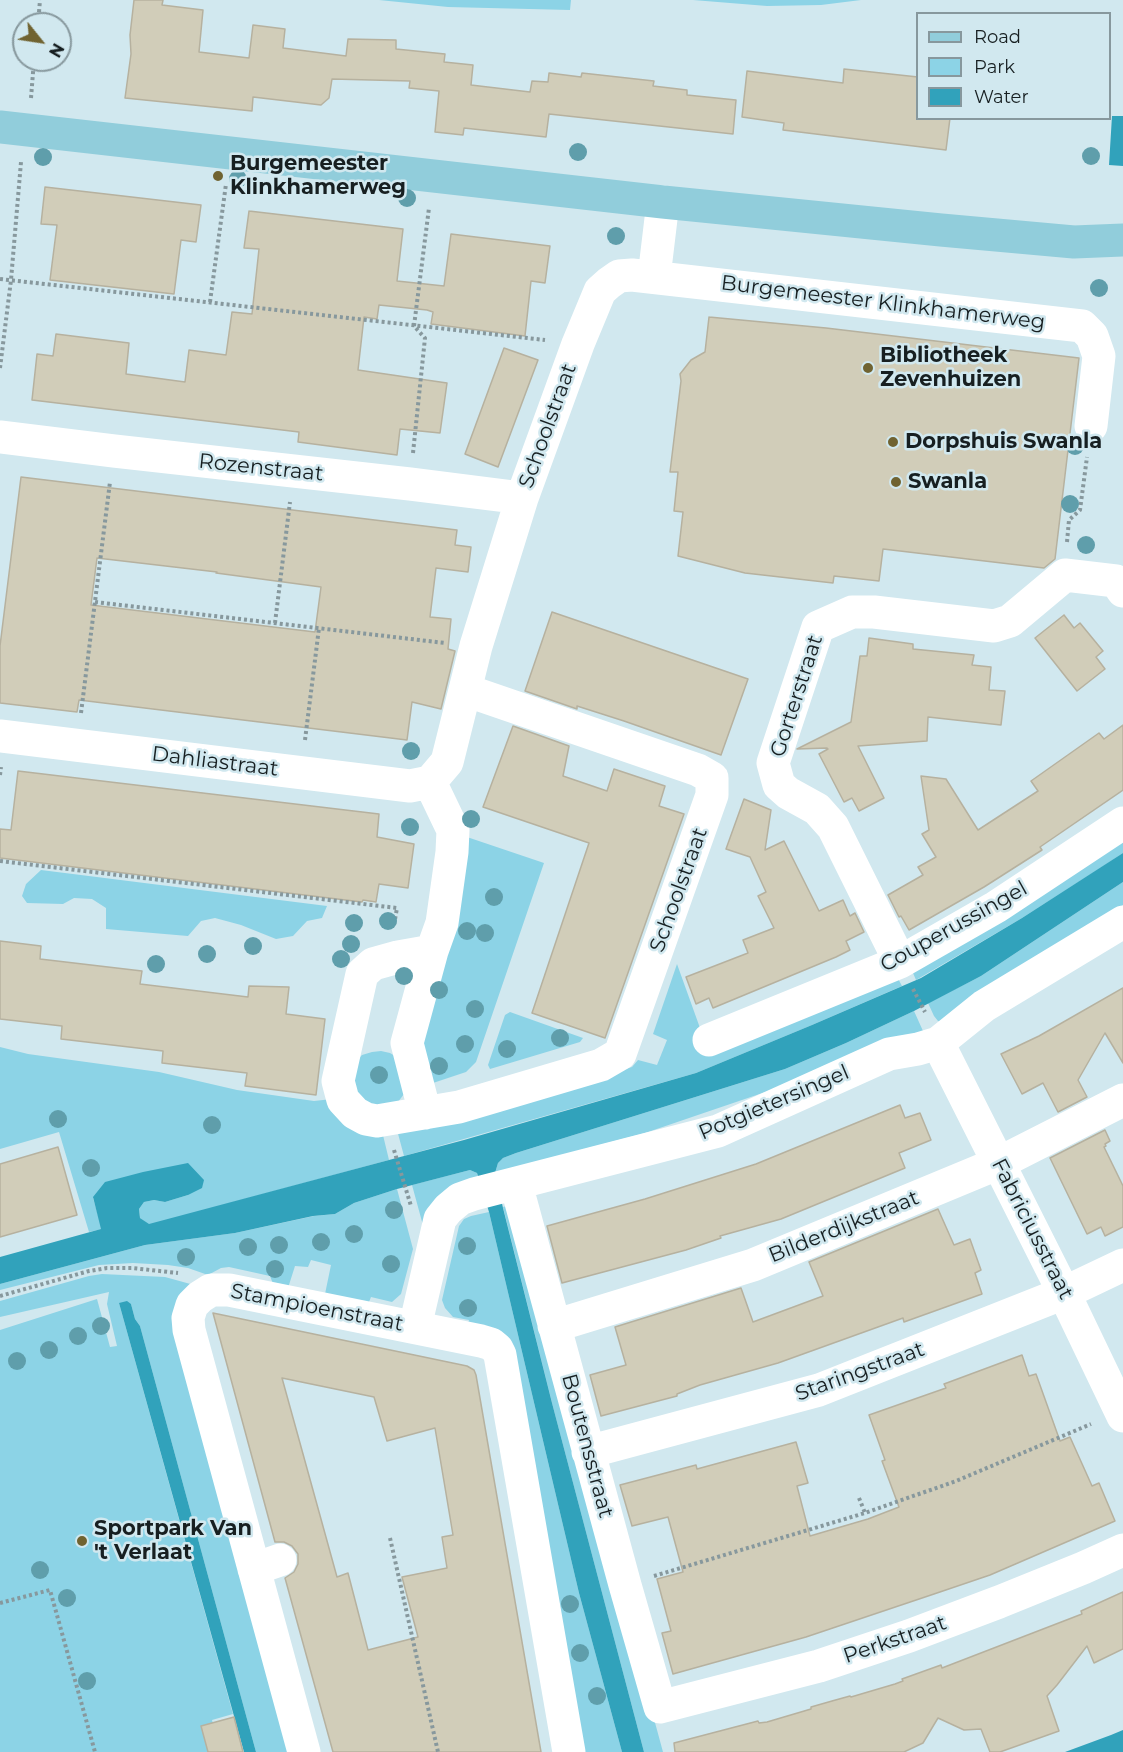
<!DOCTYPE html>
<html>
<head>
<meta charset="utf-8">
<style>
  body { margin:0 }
  #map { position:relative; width:1123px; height:1752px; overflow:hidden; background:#d1e8ef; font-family:Montserrat,sans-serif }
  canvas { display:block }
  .legend { position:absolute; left:916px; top:12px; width:195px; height:108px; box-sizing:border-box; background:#d1e8ef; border:2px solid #87989d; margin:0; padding:8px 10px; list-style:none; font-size:18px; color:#171f21 }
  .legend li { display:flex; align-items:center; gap:12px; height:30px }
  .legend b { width:30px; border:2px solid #87989d }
  .north { position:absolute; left:12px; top:12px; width:60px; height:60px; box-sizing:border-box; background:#d1e8ef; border:2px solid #87989d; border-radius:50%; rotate:120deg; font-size:16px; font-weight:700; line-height:24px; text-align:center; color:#171f21 }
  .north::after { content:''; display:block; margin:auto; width:21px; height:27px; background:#706331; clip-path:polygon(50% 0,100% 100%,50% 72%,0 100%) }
</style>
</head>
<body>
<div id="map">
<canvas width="1123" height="1752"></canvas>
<ul class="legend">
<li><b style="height:8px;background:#91cddb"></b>Road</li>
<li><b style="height:16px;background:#8cd3e6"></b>Park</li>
<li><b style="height:16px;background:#31a2bb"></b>Water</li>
</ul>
<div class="north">N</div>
</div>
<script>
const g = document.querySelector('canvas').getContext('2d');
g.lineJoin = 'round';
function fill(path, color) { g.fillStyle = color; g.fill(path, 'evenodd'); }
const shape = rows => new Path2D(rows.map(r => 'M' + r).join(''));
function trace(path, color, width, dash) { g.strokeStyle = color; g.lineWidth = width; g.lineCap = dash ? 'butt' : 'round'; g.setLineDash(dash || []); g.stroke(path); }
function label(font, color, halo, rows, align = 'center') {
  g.font = font + ' Montserrat,sans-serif'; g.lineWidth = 5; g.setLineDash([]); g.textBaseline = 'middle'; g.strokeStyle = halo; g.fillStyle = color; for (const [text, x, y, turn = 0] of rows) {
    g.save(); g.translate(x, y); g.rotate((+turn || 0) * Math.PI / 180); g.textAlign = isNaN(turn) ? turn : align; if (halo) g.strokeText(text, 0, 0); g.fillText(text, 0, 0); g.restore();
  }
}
fill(shape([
  [379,0,571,0,570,10,448,7],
  [693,0,861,0,821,5,767,6],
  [1123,831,1123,853,1105,865,1022,918,916,980,910,966],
  [464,836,544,863,476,1062,466,1072,430,1084,417,1048],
  [41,870,327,906,322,918,307,921,293,936,276,939,241,925,215,918,201,921,188,936,106,929,106,908,92,899,74,898,63,904,27,903,22,896,26,884],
  [1123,882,1123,905,944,1023,938,1021,934,1016,928,1003,981,976],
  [677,964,709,1053,894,971,902,986,812,1025,696,1073,404,1156,397,1130,437,1126,632,1067,638,1060,657,1065,667,1040,653,1034],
  [914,1011,923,1031,789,1084,645,1133,495,1173,498,1163,503,1158,516,1153,785,1069,846,1043],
  [510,1012,583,1038,580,1042,490,1069,488,1065,505,1015],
  [0,1047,28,1054,159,1072,237,1090,314,1101,332,1099,382,1131,389,1160,149,1225,140,1218,139,1209,144,1202,154,1200,165,1202,188,1195,93,1198,102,1229,89,1232,59,1132,0,1149],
  [381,1051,390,1053,398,1058,404,1094,398,1102,381,1109,355,1098,351,1071,355,1062,362,1055,372,1052],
  [470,1170,477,1173,478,1178,424,1229,412,1185],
  [397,1189,413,1249,401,1294,392,1302,371,1297,367,1307,325,1294,331,1265,311,1260,308,1267,295,1266,288,1288,275,1289,270,1276,229,1267,221,1268,208,1275,188,1268,168,1265,133,1263,99,1265,0,1290,0,1284,145,1245,235,1233,314,1216,335,1214,354,1203],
  [514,1204,663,1752,644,1752,552,1403,503,1207],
  [489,1212,579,1593,622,1752,579,1752,509,1351,467,1328,469,1320,453,1317,445,1308,442,1300,459,1226,464,1219,471,1216],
  [102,1274,165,1277,194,1285,294,1752,256,1752,140,1326,135,1319,131,1304,119,1303,233,1714,212,1720,221,1752,0,1752,0,1330,97,1299,110,1347,117,1346,107,1304,109,1292,0,1317,0,1301,89,1276]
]), '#8cd3e6');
fill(shape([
  [1112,116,1123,116,1123,166,1109,165],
  [1123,853,1123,882,981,976,914,1011,846,1043,785,1069,516,1153,503,1158,498,1163,495,1173,503,1208,552,1403,644,1752,622,1752,579,1593,489,1212,477,1173,470,1170,397,1189,354,1203,335,1214,313,1216,235,1233,145,1245,0,1284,0,1257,101,1229,93,1197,105,1182,143,1172,188,1163,204,1180,202,1188,188,1195,165,1202,154,1200,144,1202,139,1209,140,1218,149,1224,464,1140,696,1073,812,1025,921,978,1022,918],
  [127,1301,131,1304,135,1319,140,1326,256,1752,244,1752,119,1303],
  [1123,1730,1123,1752,1065,1752,1111,1735]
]), '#31a2bb');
const building = shape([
  [134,0,163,0,162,5,203,10,199,52,249,58,253,25,285,29,283,48,346,56,348,39,396,40,396,49,445,54,444,62,473,65,471,85,530,92,532,81,548,82,549,73,581,77,582,73,654,81,653,86,687,90,687,95,736,100,733,134,549,114,546,137,464,128,463,135,435,132,439,91,409,88,410,81,332,79,329,98,321,105,253,97,252,111,125,98,131,54,130,35,134,0],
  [844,69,918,77,918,118,950,118,946,150,783,130,784,123,742,117,747,71,843,83,844,69],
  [45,187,201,205,196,242,181,240,174,294,50,280,57,225,41,224,45,187],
  [249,211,403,229,397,281,444,286,451,234,550,246,545,283,531,281,525,336,431,324,433,312,427,310,379,305,377,319,364,317,358,370,447,383,440,433,400,429,397,455,298,442,299,432,32,400,37,354,53,356,56,334,129,343,126,374,185,382,189,350,226,355,232,312,252,314,259,249,244,248,249,211],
  [709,317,826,328,1079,358,1055,559,1044,568,883,549,879,581,834,576,833,583,745,573,678,556,683,512,674,511,678,472,670,472,681,381,680,374,691,360,705,352,709,317],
  [504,348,538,360,498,467,465,454,504,348],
  [21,477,457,530,455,545,471,547,468,572,436,568,430,617,451,619,448,649,455,651,441,709,412,702,407,740,79,700,77,712,0,703,0,646,21,477],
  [97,558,217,572,216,573,321,587,315,632,91,605,97,558],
  [552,612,748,679,721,755,624,721,577,706,577,709,525,691,552,612],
  [1064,615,1074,628,1080,623,1103,651,1096,657,1105,669,1077,691,1035,638,1064,615],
  [869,638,913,644,913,649,974,655,972,665,991,667,989,690,1005,691,1001,725,928,717,927,741,858,746,884,798,859,811,852,798,844,802,819,754,828,749,827,748,797,749,851,722,860,656,867,656,869,638],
  [1123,725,1123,790,1040,847,1042,850,984,887,909,930,901,916,899,917,888,895,923,875,918,867,936,857,922,834,929,830,921,776,946,779,978,830,1038,791,1031,781,1099,733,1104,739,1123,725],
  [513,726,569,746,563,776,607,791,614,769,665,786,659,806,684,814,605,1038,532,1013,589,843,483,807,513,726],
  [18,771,379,814,377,837,414,844,408,888,379,884,376,902,363,900,362,902,0,858,0,829,11,830,18,771],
  [744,799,771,810,765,850,784,841,819,911,843,900,850,916,855,913,864,932,846,941,850,950,836,957,713,1008,709,998,696,1004,686,977,748,953,743,940,774,928,758,896,766,892,750,857,726,849,744,799],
  [0,941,41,946,40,959,142,971,140,984,248,997,249,986,289,987,286,1014,325,1019,316,1095,245,1086,247,1073,162,1063,163,1051,61,1039,62,1026,0,1019,0,941],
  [1123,988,1123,1063,1105,1033,1078,1080,1087,1097,1058,1112,1043,1083,1022,1094,1001,1054,1039,1036,1123,988],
  [900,1105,905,1118,920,1113,931,1140,899,1153,905,1168,781,1219,720,1236,721,1238,686,1250,562,1283,547,1226,645,1199,756,1164,900,1105],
  [1105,1130,1110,1141,1105,1144,1106,1146,1104,1147,1123,1186,1123,1227,1105,1236,1101,1227,1087,1234,1050,1158,1105,1130],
  [58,1147,77,1215,0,1237,0,1164,58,1147],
  [938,1209,954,1245,970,1239,981,1270,975,1273,982,1294,904,1322,903,1318,778,1363,700,1385,677,1394,677,1396,601,1416,590,1375,626,1365,615,1327,741,1288,753,1322,823,1296,809,1262,938,1209],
  [213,1313,467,1366,474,1370,476,1375,541,1752,333,1752,285,1578,294,1572,298,1564,298,1554,292,1546,284,1542,275,1542,213,1313],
  [282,1378,374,1397,387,1441,435,1428,453,1535,442,1537,447,1568,402,1577,418,1637,368,1650,348,1573,337,1577,282,1378],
  [1022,1355,1029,1376,1036,1374,1060,1441,1070,1437,1092,1486,1099,1483,1115,1521,990,1575,934,1594,806,1637,673,1674,662,1633,671,1631,657,1579,683,1572,668,1517,632,1526,620,1485,696,1465,697,1469,796,1442,808,1483,797,1486,810,1536,868,1519,899,1507,882,1461,885,1460,869,1415,946,1388,944,1384,1022,1355],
  [1123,1592,1123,1649,1094,1663,1087,1646,1057,1685,1047,1696,1059,1731,1000,1752,990,1752,981,1729,964,1730,938,1718,923,1743,904,1752,675,1752,674,1743,758,1721,759,1723,767,1722,811,1709,811,1707,832,1701,850,1696,851,1697,895,1684,903,1681,902,1679,941,1665,942,1668,1082,1614,1081,1611,1123,1592],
  [234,1717,243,1752,208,1752,201,1726,234,1717]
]);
fill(building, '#d1cdb9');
trace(building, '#b6b19f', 1.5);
trace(shape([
  [38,24,40,0],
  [31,98,34,60],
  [0,279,545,340],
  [210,302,226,184],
  [0,368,11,280,21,162],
  [413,453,425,338,414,326,429,208],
  [1067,542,1069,520,1080,510,1087,457],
  [95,602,445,643],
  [275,623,290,502],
  [81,713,110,482],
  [305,740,319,628],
  [0,775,1,767],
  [0,861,397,908,394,925],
  [913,989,925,1012],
  [394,1150,411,1206],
  [0,1296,89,1271,107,1268,132,1268,178,1273],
  [859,1498,865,1513],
  [390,1538,438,1752],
  [654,1576,865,1513,956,1481,1091,1424],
  [0,1603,50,1590,95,1752]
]), '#87989d', 4, [3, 3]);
trace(shape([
  [654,277,663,202],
  [0,437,114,451,410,484,522,498],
  [0,736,410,786,430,782],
  [432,951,398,957,373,964,362,974,338,1081,343,1100,355,1113,366,1119,377,1121,459,1107,601,1065,620,1054,712,795,712,778,698,770,465,690],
  [900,962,833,827,817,809,788,793,779,785,773,763,818,627,852,612,874,612,994,626,1010,621,1065,575,1116,581,1123,591],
  [709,1040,900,962,996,907,1123,823],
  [938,1043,1064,1293,1123,1416],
  [425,1113,407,1043,432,951,442,923,452,852,453,830,430,782,447,762,476,646,522,498,578,344,600,291,609,283,619,276,632,275,1082,326,1092,336,1099,356,1091,426],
  [516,1184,625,1585,660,1707,819,1666,909,1636,999,1602,1083,1568,1123,1550],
  [554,1326,753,1265,999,1163,1123,1100],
  [415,1327,440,1219,448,1209,460,1199,474,1194,718,1131,889,1054,918,1049,938,1043,984,1006,1123,922],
  [588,1452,819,1390,1064,1293,1123,1265],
  [254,1569,280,1560],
  [304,1752,189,1330,188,1318,192,1305,200,1297,211,1290,229,1290,481,1341,491,1344,497,1349,500,1355,569,1752]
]), '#fff', 33);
trace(shape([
  [0,127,663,202,941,230,1074,242,1123,240]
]), '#91cddb', 33);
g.fillStyle = '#5f9eab';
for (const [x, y] of [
  [578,152],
  [1091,156],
  [43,157],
  [238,179],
  [407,198],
  [616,236],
  [1099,288],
  [1075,446],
  [1070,504],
  [1086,545],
  [411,751],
  [471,819],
  [410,827],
  [494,897],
  [388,921],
  [354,923],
  [467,931],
  [485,933],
  [351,944],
  [253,946],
  [207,954],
  [341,959],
  [156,964],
  [404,976],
  [439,990],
  [475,1009],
  [560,1038],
  [465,1044],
  [507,1049],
  [439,1066],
  [379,1075],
  [58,1119],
  [212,1125],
  [91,1168],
  [394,1210],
  [354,1234],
  [321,1242],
  [279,1245],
  [467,1246],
  [248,1247],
  [186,1257],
  [391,1264],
  [275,1269],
  [468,1308],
  [101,1326],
  [78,1336],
  [49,1350],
  [17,1361],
  [40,1570],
  [67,1598],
  [570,1604],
  [580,1653],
  [87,1681],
  [597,1696]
]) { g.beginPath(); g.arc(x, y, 9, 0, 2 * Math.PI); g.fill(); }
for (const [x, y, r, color] of [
  [218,176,6,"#706331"],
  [868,368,6,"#706331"],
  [893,442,6,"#706331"],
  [896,482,6,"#706331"],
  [82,1541,6,"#706331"]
]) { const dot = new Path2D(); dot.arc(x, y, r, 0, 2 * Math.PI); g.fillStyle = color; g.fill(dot); trace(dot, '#d1e8ef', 2); }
label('bold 21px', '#171f21', '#d1e8ef', [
  ["Burgemeester",230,164],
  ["Klinkhamerweg",230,188],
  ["Bibliotheek",880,356],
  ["Zevenhuizen",880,380],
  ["Dorpshuis Swanla",905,442],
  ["Swanla",908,482],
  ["Sportpark Van",94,1529],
  ["'t Verlaat",94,1553]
], 'left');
label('21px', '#171f21', '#d1e8ef', [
  ["Burgemeester Klinkhamerweg",883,303,7],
  ["Schoolstraat",548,426,-70],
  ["Rozenstraat",261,468,6],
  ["Gorterstraat",797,696,-72],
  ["Dahliastraat",215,762,7],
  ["Schoolstraat",679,890,-70],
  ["Couperussingel",954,927,-29],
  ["Potgietersingel",774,1103,-23],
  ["Bilderdijkstraat",844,1227,-22],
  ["Fabriciusstraat",1032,1229,63],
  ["Stampioenstraat",317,1308,11],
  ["Staringstraat",860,1372,-20],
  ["Boutensstraat",587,1446,75],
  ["Perkstraat",895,1640,-19]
]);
</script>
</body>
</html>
